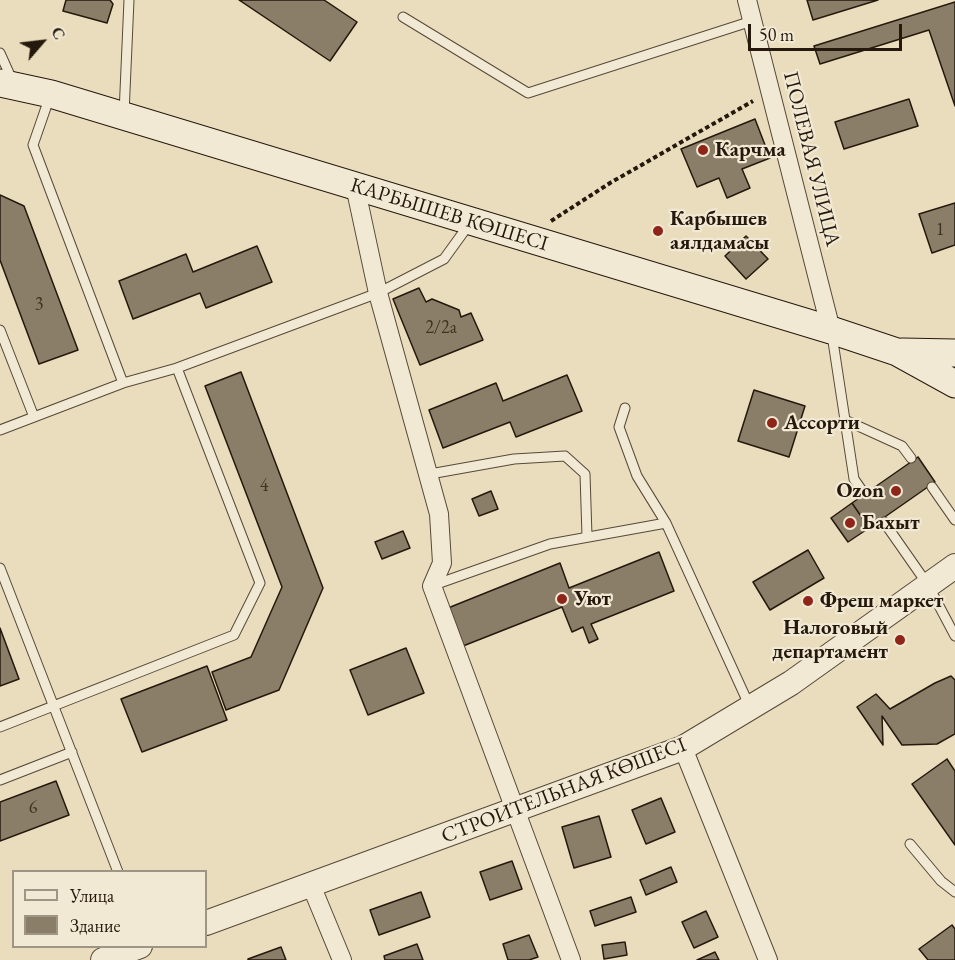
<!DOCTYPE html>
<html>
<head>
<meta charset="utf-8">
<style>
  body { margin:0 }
  #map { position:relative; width:955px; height:960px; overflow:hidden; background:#eaddbd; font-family:"EB Garamond",serif }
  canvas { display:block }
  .legend { position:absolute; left:12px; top:870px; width:195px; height:78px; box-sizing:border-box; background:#f1e9d4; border:2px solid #9f9584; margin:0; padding:8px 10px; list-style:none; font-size:18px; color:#25180c }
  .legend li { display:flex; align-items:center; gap:12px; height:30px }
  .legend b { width:30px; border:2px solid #9f9584 }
  .north { position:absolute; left:12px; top:12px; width:60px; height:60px; -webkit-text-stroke:4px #f1e9d4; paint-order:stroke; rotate:62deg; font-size:16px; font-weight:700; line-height:24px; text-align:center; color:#25180c }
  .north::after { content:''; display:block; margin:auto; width:21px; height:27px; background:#25180c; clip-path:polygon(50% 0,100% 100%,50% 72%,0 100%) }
  .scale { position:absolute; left:748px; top:24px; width:154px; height:27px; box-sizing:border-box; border:3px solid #25180c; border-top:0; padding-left:8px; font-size:18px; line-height:21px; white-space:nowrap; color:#25180c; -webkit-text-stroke:4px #f1e9d4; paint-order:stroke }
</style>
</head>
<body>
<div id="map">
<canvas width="955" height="960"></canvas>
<ul class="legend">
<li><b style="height:8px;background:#f1e9d4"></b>Улица</li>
<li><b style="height:16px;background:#8b7e68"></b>Здание</li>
</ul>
<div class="north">С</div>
<div class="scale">50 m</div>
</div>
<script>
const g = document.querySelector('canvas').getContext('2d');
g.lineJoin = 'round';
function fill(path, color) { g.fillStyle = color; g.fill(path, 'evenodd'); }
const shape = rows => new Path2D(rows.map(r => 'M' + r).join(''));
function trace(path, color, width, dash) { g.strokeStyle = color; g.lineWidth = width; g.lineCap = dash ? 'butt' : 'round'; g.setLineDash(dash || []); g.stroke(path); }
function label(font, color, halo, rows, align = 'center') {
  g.font = font + ' "EB Garamond",serif'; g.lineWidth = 4.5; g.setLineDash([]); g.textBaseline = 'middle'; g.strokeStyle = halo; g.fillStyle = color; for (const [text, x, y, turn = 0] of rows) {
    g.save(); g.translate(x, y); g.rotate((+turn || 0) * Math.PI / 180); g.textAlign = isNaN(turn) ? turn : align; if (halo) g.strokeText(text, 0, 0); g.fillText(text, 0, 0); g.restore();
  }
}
const building = shape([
  [66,0,110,0,113,4,107,23,63,11,66,0],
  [239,0,324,0,357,22,330,61,239,0],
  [807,0,878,0,813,20,807,0],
  [955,2,955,106,929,30,820,64,814,46,955,2],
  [909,99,918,126,844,149,835,122,909,99],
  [755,119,770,158,742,169,750,188,727,198,719,178,697,187,681,149,755,119],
  [0,195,24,206,78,350,39,364,0,260,0,195],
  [955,203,955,245,932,253,919,214,955,203],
  [746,236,768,259,746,279,725,256,746,236],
  [257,246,272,282,206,308,200,293,133,319,119,281,186,254,193,272,257,246],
  [419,288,426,302,432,299,459,310,461,317,471,313,483,340,420,365,393,299,419,288],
  [241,372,323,588,279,690,226,710,212,672,251,657,282,587,205,386,241,372],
  [567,375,582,411,516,437,510,422,443,448,429,410,496,383,503,401,567,375],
  [754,390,805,406,789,457,738,441,754,390],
  [918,457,935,482,869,528,852,503,918,457],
  [491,491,498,509,479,516,472,499,491,491],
  [852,503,869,528,848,542,831,518,852,503],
  [403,531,410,548,382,559,375,542,403,531],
  [808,550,824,578,770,610,753,582,808,550],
  [659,552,674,591,591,624,598,639,589,643,583,627,572,632,562,607,463,646,448,608,560,563,569,588,659,552],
  [0,628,19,679,0,686,0,628],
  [406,648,424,693,368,715,350,670,406,648],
  [207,666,227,720,142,752,121,699,207,666],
  [951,676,955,680,955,734,937,744,902,745,882,716,883,745,857,707,876,694,890,709,935,683,951,676],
  [947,759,955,771,955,845,912,784,947,759],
  [56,781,69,815,0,841,0,802,56,781],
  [661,798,675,832,646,844,632,810,661,798],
  [599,816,611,857,574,868,562,827,599,816],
  [512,861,522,889,490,900,480,872,512,861],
  [671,867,677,882,646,895,640,880,671,867],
  [421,892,430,917,379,935,370,910,421,892],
  [631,897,636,912,595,926,590,911,631,897],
  [706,911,718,937,694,948,682,922,706,911],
  [952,925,955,929,955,960,928,960,919,949,952,925],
  [529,935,538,957,529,960,508,960,503,944,529,935],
  [625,942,627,955,604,959,602,945,625,942],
  [417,944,423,960,385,960,384,956,417,944],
  [281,947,286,960,248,960,248,959,281,947],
  [715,952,719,960,697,960,715,952]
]);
fill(building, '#8b7e68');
trace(building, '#25180c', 1.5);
const service = shape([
  [403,17,528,93,752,21],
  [0,53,13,82],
  [50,96,33,145,123,383],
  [124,114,129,0],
  [0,330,34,417],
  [832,335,854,479,863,492],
  [625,408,619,427,637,476,666,523,750,707],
  [845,420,902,446,911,458],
  [0,430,123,383,177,368,378,293,444,259,470,223],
  [430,474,514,459,565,456,585,474,587,536],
  [932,487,955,520],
  [884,522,928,585,955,636],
  [0,568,118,872],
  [434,585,550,544,666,523],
  [0,727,234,635,260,583,177,368],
  [0,780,72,752],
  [910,844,941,881,955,892]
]);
const minor = shape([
  [747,0,831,330],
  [355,186,378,293,439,514,442,563,432,586,571,960],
  [683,748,768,960],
  [311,885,342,960]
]);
const tertiary = shape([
  [206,923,683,748,791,683,955,566],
  [103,960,140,946]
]);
const secondary = shape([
  [0,83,51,94,831,330,897,352,955,384],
  [902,352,955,353]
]);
trace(service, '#564938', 11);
trace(minor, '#564938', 20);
trace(tertiary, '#564938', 26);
trace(secondary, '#25180c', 29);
trace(shape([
  [551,221,610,183,753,101]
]), '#25180c', 4, [4.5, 3]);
trace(service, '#f1e9d4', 9);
trace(minor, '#f1e9d4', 18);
trace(tertiary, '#f1e9d4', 24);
trace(secondary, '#f1e9d4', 27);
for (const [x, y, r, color] of [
  [703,150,6,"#8f2418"],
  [658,231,6,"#8f2418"],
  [772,423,6,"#8f2418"],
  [896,491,6,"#8f2418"],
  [850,523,6,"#8f2418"],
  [562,599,6,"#8f2418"],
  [808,601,6,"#8f2418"],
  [900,640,6,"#8f2418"]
]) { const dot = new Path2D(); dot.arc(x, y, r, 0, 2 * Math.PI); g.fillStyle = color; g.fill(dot); trace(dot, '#f1e9d4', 2); }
label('18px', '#3e3223', null, [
  ["1",940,230],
  ["3",39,305],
  ["2/2а",441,328],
  ["4",264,486],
  ["6",33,808]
]);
label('bold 21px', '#25180c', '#f1e9d4', [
  ["Карчма",715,150],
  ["Карбышев",670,219],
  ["аялдамасы",670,243],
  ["Ассорти",784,423],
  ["Ozon",884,491,"right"],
  ["Бахыт",862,523],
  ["Уют",574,599],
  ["Фреш маркет",820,601],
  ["Налоговый",888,628,"right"],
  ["департамент",888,652,"right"]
], 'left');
label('21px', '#25180c', '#f1e9d4', [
  ["ПОЛЕВАЯ УЛИЦА",811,159,76],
  ["КАРБЫШЕВ КӨШЕСІ",449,215,17],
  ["СТРОИТЕЛЬНАЯ КӨШЕСІ",564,791,-21]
]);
</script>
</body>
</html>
